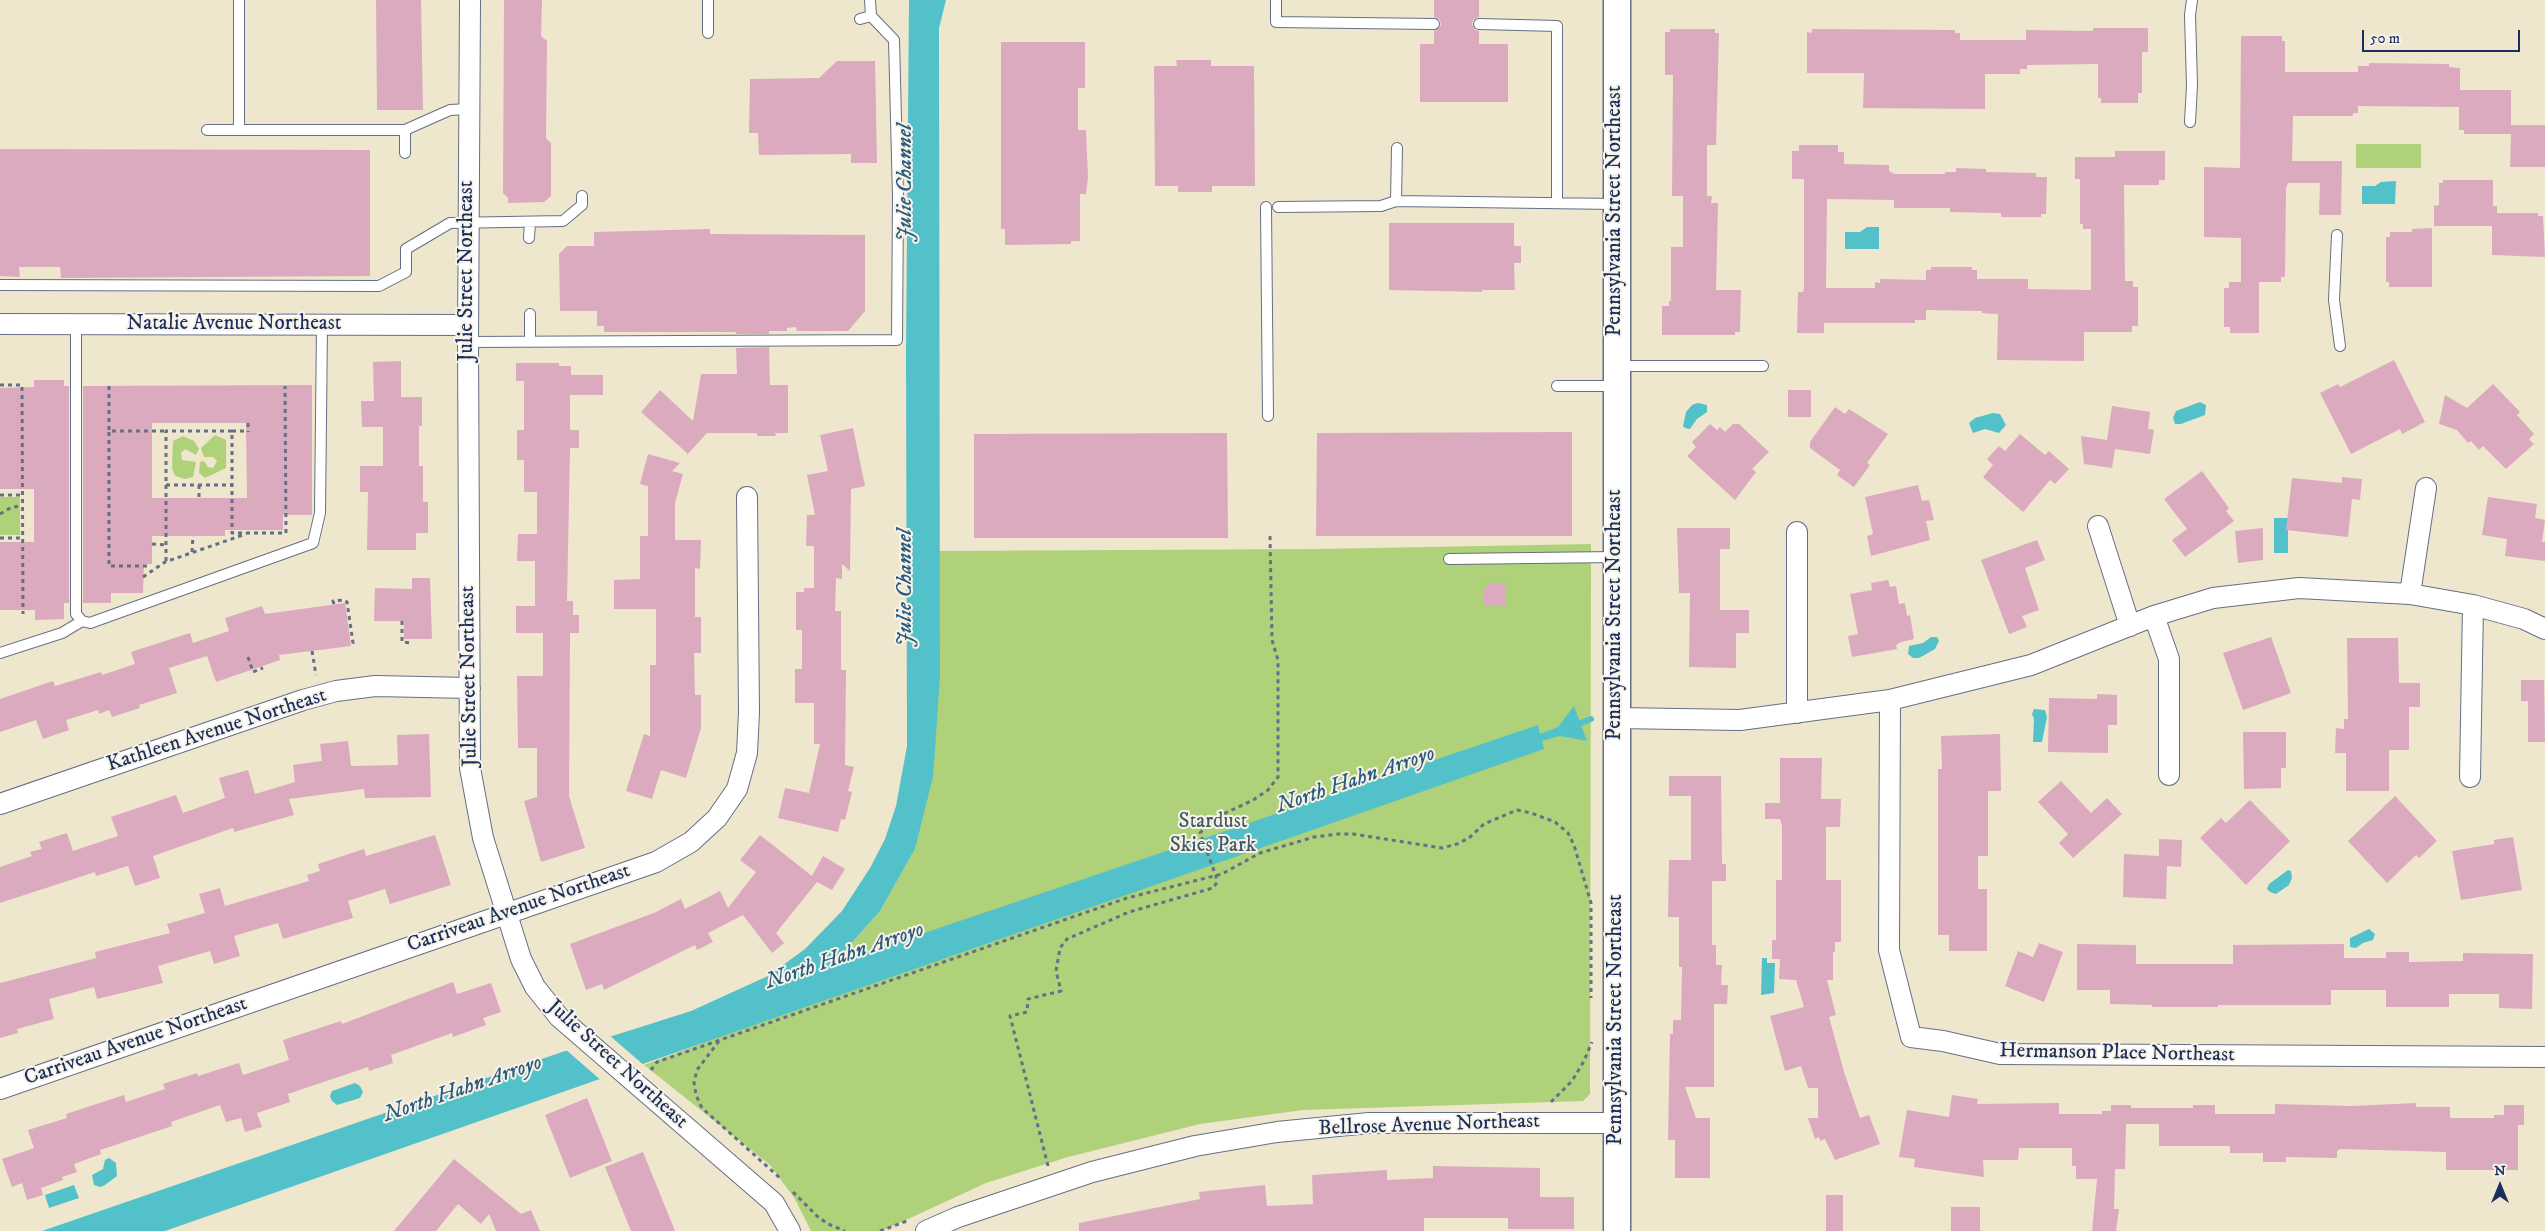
<!DOCTYPE html>
<html>
<head>
<meta charset="utf-8">
<style>
  body { margin:0 }
  #map { position:relative; width:2545px; height:1231px; overflow:hidden; background:#eee7cd; font-family:"IM FELL DW Pica",serif }
  canvas { display:block }
  .north { position:absolute; left:2475px; top:1161px; width:50px; height:50px; -webkit-text-stroke:4px #f7f3e8; paint-order:stroke; rotate:0deg; font-size:14px; font-weight:700; line-height:20px; text-align:center; color:#1b2f5e }
  .north::after { content:''; display:block; margin:auto; width:18px; height:22px; background:#1b2f5e; clip-path:polygon(50% 0,100% 100%,50% 72%,0 100%) }
  .scale { position:absolute; left:2362px; top:30px; width:158px; height:22px; box-sizing:border-box; border:2px solid #1b2f5e; border-top:0; padding-left:6px; font-size:15px; line-height:18px; white-space:nowrap; color:#1b2f5e; -webkit-text-stroke:4px #f7f3e8; paint-order:stroke }
</style>
</head>
<body>
<div id="map">
<canvas width="2545" height="1231"></canvas>
<div class="north">N</div>
<div class="scale">50 m</div>
</div>
<script>
const g = document.querySelector('canvas').getContext('2d');
g.lineJoin = 'round';
function fill(path, color) { g.fillStyle = color; g.fill(path, 'evenodd'); }
const shape = rows => new Path2D(rows.map(r => 'M' + r).join(''));
function trace(path, color, width, dash) { g.strokeStyle = color; g.lineWidth = width; g.lineCap = dash ? 'butt' : 'round'; g.setLineDash(dash || []); g.stroke(path); }
function label(font, color, halo, rows, align = 'center') {
  g.font = font + ' "IM FELL DW Pica",serif'; g.lineWidth = 4; g.setLineDash([]); g.textBaseline = 'middle'; g.strokeStyle = halo; g.fillStyle = color; for (const [text, x, y, turn = 0] of rows) {
    g.save(); g.translate(x, y); g.rotate((+turn || 0) * Math.PI / 180); g.textAlign = isNaN(turn) ? turn : align; if (halo) g.strokeText(text, 0, 0); g.fillText(text, 0, 0); g.restore();
  }
}
fill(shape([
  [2356,144,2421,144,2421,168,2356,168],
  [215,435,226,440,226,468,205,478,199,473,200,462,204,461,208,467,213,468,217,461,213,457,204,457,201,448],
  [183,436,194,441,199,449,196,455,185,449,181,453,182,460,196,462,193,477,185,479,175,476,172,468,173,441],
  [0,497,20,497,20,535,0,535],
  [1591,544,1590,1094,1583,1101,1303,1110,1200,1124,1068,1157,986,1183,882,1231,811,1231,795,1199,770,1165,644,1065,700,1044,832,965,880,911,915,849,940,677,939,551,1319,549]
]), '#aed179');
fill(shape([
  [909,0,946,0,939,28,940,677,933,777,915,849,880,911,833,964,1538,725,1540,734,1558,727,1574,706,1587,741,1560,736,1542,741,1544,749,165,1231,42,1231,562,1052,691,1011,768,976,805,949,842,911,870,868,885,839,896,806,907,746,906,352],
  [2396,181,2395,204,2362,204,2362,186,2375,186,2381,182],
  [1867,227,1879,227,1879,249,1845,249,1845,232,1860,232],
  [2200,402,2206,405,2205,415,2181,424,2175,424,2173,418,2176,411],
  [1698,403,1707,405,1707,412,1697,419,1690,429,1685,428,1683,426,1686,412,1692,405],
  [1993,413,2000,414,2006,425,1999,433,1985,429,1973,433,1969,423,1975,418],
  [2274,518,2288,518,2288,553,2274,553],
  [1931,637,1937,637,1939,641,1935,649,1919,658,1913,658,1908,654,1909,646,1923,643],
  [2034,709,2045,710,2047,717,2042,742,2033,742,2034,719,2032,714],
  [2288,870,2291,871,2292,878,2289,885,2276,894,2270,892,2267,889,2269,884],
  [2369,929,2375,934,2373,940,2363,943,2356,948,2350,947,2350,938],
  [1762,958,1767,958,1767,963,1775,963,1774,993,1761,995],
  [355,1083,360,1086,363,1092,360,1098,337,1105,332,1101,330,1096,332,1091],
  [109,1158,116,1163,117,1176,105,1185,100,1187,94,1185,92,1175,103,1169,105,1160],
  [74,1185,79,1198,49,1208,45,1195]
]), '#53c1c9');
fill(shape([
  [609,1035,646,1067,603,1082,565,1049]
]), '#eee7cd');
trace(shape([
  [1573,726,1591,719]
]), '#53c1c9', 6);
fill(shape([
  [376,0,421,0,423,110,377,110],
  [504,0,542,0,541,36,547,41,546,138,551,143,551,196,544,202,508,203,508,198,503,193],
  [1434,0,1479,0,1479,17,1473,20,1472,24,1475,30,1479,31,1479,44,1508,44,1508,102,1420,102,1420,44,1434,44,1434,31,1441,25,1440,20,1434,17],
  [2093,28,2148,28,2148,52,2142,52,2142,93,2138,93,2138,103,2101,103,2101,98,2098,98,2098,64,2027,65,2027,69,2020,69,2020,74,1985,74,1985,109,1863,108,1864,73,1807,73,1807,32,1812,33,1812,29,1955,30,1955,33,1960,33,1960,40,2026,40,2026,30,2093,31],
  [1670,29,1715,29,1715,33,1719,33,1716,145,1707,145,1707,196,1712,196,1711,203,1718,203,1716,290,1741,290,1740,332,1735,332,1735,335,1662,335,1662,306,1669,306,1669,301,1671,301,1671,247,1683,247,1683,196,1672,196,1673,75,1665,75,1665,32,1670,32],
  [2241,36,2282,36,2282,41,2285,41,2285,72,2358,72,2358,66,2369,66,2369,63,2449,64,2449,67,2460,68,2460,90,2511,90,2511,130,2511,125,2545,125,2545,167,2510,167,2511,134,2464,134,2464,130,2459,130,2459,107,2358,106,2358,113,2353,113,2353,116,2293,116,2292,161,2342,161,2341,215,2319,215,2320,183,2288,183,2286,188,2285,277,2281,277,2281,282,2259,282,2259,333,2230,333,2230,327,2224,327,2224,288,2229,288,2229,282,2241,282,2241,238,2204,237,2204,167,2240,168],
  [1001,42,1085,42,1085,88,1078,88,1078,130,1086,130,1088,178,1086,194,1080,194,1080,241,1071,241,1071,244,1005,245,1005,229,1001,229],
  [1176,60,1211,60,1211,66,1254,66,1255,186,1212,186,1212,192,1178,192,1178,186,1155,186,1154,66,1177,66],
  [837,61,875,61,877,163,851,163,851,154,759,155,758,133,749,133,750,79,819,78],
  [1799,145,1838,145,1838,152,1844,152,1844,164,1889,165,1889,171,1894,174,1945,174,1945,172,1956,172,1956,168,1986,169,1986,172,2036,173,2036,177,2047,177,2046,214,2041,214,2041,217,2001,217,2001,213,1996,213,1950,212,1950,208,1894,208,1894,200,1827,199,1826,288,1875,288,1875,282,1880,283,1880,279,1926,280,1926,270,1931,270,1931,267,1972,267,1972,270,1977,270,1977,279,2028,279,2028,289,2091,290,2091,229,2083,229,2083,224,2080,224,2080,179,2075,179,2075,157,2115,157,2115,151,2165,151,2165,180,2159,180,2159,185,2124,185,2125,281,2133,281,2133,287,2138,287,2138,326,2132,326,2132,332,2084,332,2084,361,1997,360,1998,314,1982,313,1982,311,1926,310,1926,320,1915,320,1915,323,1824,323,1824,333,1797,333,1798,292,1803,292,1804,288,1804,179,1792,179,1792,151,1799,151],
  [0,149,370,150,370,276,61,278,60,267,19,267,20,277,0,276],
  [2443,180,2493,180,2493,206,2497,206,2497,213,2538,213,2538,216,2543,216,2545,257,2492,255,2492,226,2434,226,2434,206,2439,205,2439,183,2443,183],
  [1389,223,1514,223,1514,246,1521,246,1521,263,1514,263,1515,290,1482,290,1482,292,1389,290],
  [2432,228,2432,287,2389,287,2389,282,2386,282,2386,237,2390,237,2390,232,2412,232,2412,229],
  [710,229,710,234,865,235,865,311,848,331,797,331,796,327,787,328,787,331,769,331,769,334,736,334,736,332,604,332,604,326,597,326,597,311,560,311,559,254,567,246,594,246,594,232],
  [769,347,770,385,788,385,788,433,775,433,776,436,757,436,757,433,707,433,687,455,687,453,641,412,660,390,693,421,701,374,737,374,736,348],
  [2394,360,2425,422,2402,434,2400,429,2351,454,2320,393,2338,384,2340,387],
  [401,361,401,397,422,397,422,426,419,426,419,466,423,466,423,502,428,502,428,533,416,533,416,550,367,550,368,492,360,492,360,466,383,466,383,427,362,427,361,401,374,401,373,362],
  [516,363,559,363,559,366,571,366,571,375,603,375,603,395,570,395,570,430,579,430,579,448,570,448,567,601,573,601,573,615,579,615,579,633,570,633,569,796,585,848,541,862,524,801,537,797,537,748,518,748,517,676,543,676,543,633,516,633,516,606,535,606,535,561,517,561,518,534,537,534,537,492,524,492,524,460,517,460,517,430,524,430,524,381,516,381],
  [34,380,64,380,64,386,69,386,69,603,64,603,64,619,35,620,35,610,0,610,0,542,34,542,34,489,0,489,0,388,34,387],
  [2493,384,2520,412,2517,415,2534,434,2529,439,2534,444,2506,469,2483,446,2479,450,2471,441,2468,443,2457,430,2439,424,2445,395,2467,408],
  [312,385,312,515,283,515,283,530,225,530,225,536,152,536,152,564,144,564,143,593,111,593,111,603,83,603,83,386],
  [152,423,246,423,247,498,152,498],
  [1788,390,1811,390,1811,417,1788,417],
  [2112,406,2150,412,2148,429,2154,430,2150,454,2115,449,2112,468,2084,464,2081,436,2107,440],
  [1835,407,1845,414,1849,409,1888,434,1867,463,1870,465,1854,487,1837,475,1840,470,1810,448,1810,442],
  [1710,424,1717,430,1720,427,1725,432,1733,424,1739,424,1769,452,1752,469,1756,472,1735,500,1687,456,1696,447,1692,442],
  [853,428,865,486,851,489,850,571,842,564,842,579,836,578,835,611,841,611,841,670,846,670,845,765,854,767,848,791,852,792,845,820,841,819,838,832,778,818,785,788,809,793,820,744,814,744,814,703,795,703,795,669,802,669,802,630,796,630,796,592,804,592,804,588,814,588,814,546,806,546,807,515,815,515,807,475,828,471,820,435],
  [1572,432,1572,536,1316,536,1317,433],
  [1227,433,1228,538,974,538,974,434],
  [2020,434,2045,455,2049,451,2069,469,2055,484,2050,480,2023,512,1983,477,1993,465,1987,459,1999,446,2005,451],
  [648,454,680,463,672,471,683,474,675,503,675,540,701,540,700,569,695,568,695,617,701,617,701,653,694,653,695,695,701,695,701,728,686,778,661,770,652,799,626,791,644,734,650,736,650,665,656,665,656,609,614,609,614,580,640,579,640,536,648,536,648,486,640,484],
  [2202,471,2229,508,2226,511,2234,521,2185,557,2172,540,2187,529,2164,499],
  [2342,477,2362,479,2360,500,2352,499,2348,537,2286,530,2292,478,2342,483],
  [1918,485,1922,501,1929,500,1934,520,1926,521,1930,540,1871,556,1867,536,1873,534,1865,497],
  [2488,497,2537,504,2535,518,2545,520,2542,542,2545,542,2545,561,2505,556,2507,539,2482,535],
  [1677,528,1730,528,1730,549,1720,549,1720,610,1749,610,1749,633,1736,633,1736,668,1689,667,1690,593,1679,593],
  [2263,528,2263,560,2238,563,2235,531],
  [2037,540,2045,560,2025,568,2039,610,2022,616,2027,627,2009,634,1981,560],
  [412,578,430,578,432,639,404,639,404,621,374,621,375,588,412,589],
  [1888,580,1890,587,1896,586,1899,604,1905,603,1907,616,1910,615,1914,639,1901,642,1896,645,1897,649,1852,657,1848,636,1858,634,1850,594,1872,590,1871,583],
  [1487,583,1506,583,1506,606,1483,606,1483,587,1487,587],
  [345,603,351,646,279,655,280,660,216,682,207,656,169,668,177,693,139,705,140,708,112,717,109,710,99,714,98,710,66,720,69,730,43,739,36,720,0,732,0,699,53,681,55,686,101,672,102,675,135,664,131,652,190,633,193,643,229,631,225,618,262,606,265,614],
  [2271,637,2291,693,2243,710,2223,653],
  [2347,638,2398,638,2399,683,2420,683,2420,707,2409,707,2409,750,2389,750,2389,791,2346,791,2346,753,2335,753,2336,728,2344,729,2344,719,2348,719],
  [2521,680,2544,680,2545,742,2528,742,2528,701,2521,701],
  [2097,694,2117,695,2117,725,2108,725,2108,753,2048,752,2049,698,2097,699],
  [2243,732,2286,732,2286,768,2281,768,2281,788,2244,789],
  [429,734,431,797,365,798,364,789,289,799,294,815,234,832,233,828,153,856,160,878,135,886,128,866,96,876,95,872,0,903,0,867,32,856,30,852,42,849,39,842,67,833,73,851,118,836,111,817,176,795,183,813,225,798,219,778,248,770,255,794,295,782,293,765,322,761,320,744,348,741,351,766,398,765,397,735],
  [2000,734,2001,791,1988,791,1988,856,1978,856,1978,889,1987,889,1987,951,1949,951,1949,935,1938,935,1938,769,1942,769,1941,736],
  [1780,758,1822,758,1821,799,1841,799,1840,827,1826,827,1826,880,1841,880,1841,942,1835,942,1835,952,1833,952,1833,980,1827,980,1836,1015,1829,1017,1844,1072,1860,1118,1869,1115,1880,1144,1835,1160,1825,1139,1820,1141,1819,1137,1815,1139,1808,1118,1818,1118,1818,1088,1808,1088,1801,1066,1785,1071,1770,1016,1804,1007,1796,980,1779,979,1780,959,1772,959,1772,940,1776,940,1776,880,1782,880,1782,826,1780,819,1765,819,1765,803,1780,803],
  [1669,776,1721,776,1722,864,1726,864,1726,881,1712,881,1712,945,1716,945,1716,965,1722,965,1721,985,1728,985,1727,1004,1714,1004,1714,1087,1685,1087,1696,1118,1710,1118,1710,1178,1675,1178,1675,1140,1668,1140,1670,1034,1673,1034,1673,1020,1681,1020,1682,967,1679,967,1679,917,1668,917,1669,860,1691,860,1691,796,1669,796],
  [2061,781,2091,813,2107,798,2122,814,2073,858,2059,843,2068,834,2038,802],
  [2395,796,2437,841,2419,858,2416,855,2387,883,2348,841],
  [2250,800,2290,841,2246,885,2200,838,2221,818,2226,823],
  [435,835,451,885,390,904,385,889,348,901,353,918,283,939,278,923,234,936,240,956,214,964,210,951,158,966,163,983,97,999,94,987,49,999,54,1019,17,1029,18,1033,0,1038,0,983,96,958,95,952,170,933,167,924,205,913,199,894,220,888,225,906,309,881,307,875,320,871,318,864,364,849,366,856],
  [760,835,812,876,823,856,845,869,832,890,817,882,776,933,784,943,772,953,743,915,708,933,713,942,697,950,695,945,604,990,602,984,586,990,570,944,654,913,681,899,685,909,720,891,728,908,756,872,740,860],
  [2513,837,2522,890,2461,900,2452,851,2494,844,2494,840],
  [2159,839,2182,840,2181,867,2167,866,2166,899,2123,897,2124,854,2159,856],
  [2039,943,2063,952,2044,1002,2005,986,2018,951,2033,957],
  [2077,944,2136,945,2136,964,2233,964,2233,945,2344,944,2344,958,2386,958,2386,952,2409,952,2409,962,2463,961,2463,953,2533,954,2532,1009,2499,1008,2499,994,2449,994,2449,1007,2386,1007,2386,990,2331,990,2331,1005,2218,1005,2218,1007,2152,1007,2152,1005,2110,1004,2110,990,2077,990],
  [453,982,457,994,491,983,501,1012,483,1018,486,1025,453,1037,452,1033,391,1055,393,1063,369,1071,368,1067,288,1094,290,1102,257,1113,262,1127,245,1132,241,1118,226,1122,220,1105,171,1122,172,1126,100,1150,101,1154,74,1164,77,1172,62,1177,63,1180,41,1188,43,1195,27,1200,22,1183,12,1187,2,1159,34,1148,28,1130,67,1118,66,1114,124,1095,126,1102,165,1089,163,1084,197,1073,198,1076,239,1063,243,1075,289,1060,283,1040,341,1021,342,1024],
  [1952,1095,1978,1099,1977,1104,2059,1103,2059,1114,2102,1114,2102,1111,2111,1111,2111,1105,2131,1105,2131,1108,2193,1108,2193,1105,2215,1105,2215,1114,2275,1114,2275,1104,2352,1106,2416,1103,2416,1107,2450,1107,2450,1118,2494,1118,2494,1115,2504,1115,2504,1105,2524,1105,2524,1125,2518,1125,2518,1170,2446,1170,2446,1152,2340,1149,2337,1151,2337,1158,2286,1157,2286,1162,2263,1162,2263,1153,2230,1153,2230,1146,2159,1146,2159,1124,2126,1124,2125,1169,2115,1169,2114,1209,2119,1209,2116,1231,2092,1231,2097,1179,2076,1179,2076,1166,2072,1166,2072,1148,2019,1148,2018,1160,1983,1160,1984,1177,1914,1167,1915,1159,1899,1157,1907,1110,1949,1117],
  [587,1098,612,1161,570,1178,545,1115],
  [643,1152,675,1231,631,1231,605,1167],
  [454,1159,521,1214,531,1210,540,1231,496,1231,489,1214,481,1224,458,1204,436,1231,394,1231],
  [1433,1166,1540,1168,1540,1197,1574,1197,1574,1229,1508,1229,1508,1218,1424,1218,1424,1231,1079,1231,1079,1223,1200,1199,1199,1192,1265,1185,1267,1206,1313,1204,1312,1175,1387,1170,1387,1180,1433,1178],
  [1826,1195,1843,1195,1843,1231,1826,1231],
  [1951,1207,1980,1207,1980,1231,1951,1231]
]), '#dcaabe');
const service = shape([
  [708,0,708,33],
  [1276,0,1276,22,1434,24],
  [860,19,871,16,870,0],
  [1479,24,1557,26,1557,203],
  [2190,122,2192,85,2190,15,2192,0],
  [207,130,239,130,239,0],
  [239,130,405,130,450,110,469,109],
  [405,130,405,153],
  [1396,201,1397,148],
  [1266,207,1268,416],
  [1278,207,1381,206,1396,201,1616,204],
  [2337,235,2334,300,2340,346],
  [529,238,530,222],
  [0,285,379,286,406,272,406,249,450,223,563,221,582,205,582,196],
  [530,314,530,342],
  [76,324,76,614,82,621,90,623,313,543,320,513,322,325],
  [468,342,897,340,898,197,894,40,871,16],
  [1616,366,1763,366],
  [1557,386,1615,386],
  [1449,559,1615,557],
  [0,653,62,633,82,621]
]);
const minor = shape([
  [470,0,468,342,470,768,483,838,521,959,535,987,559,1017,774,1203,790,1231],
  [0,324,468,325],
  [2098,526,2130,626],
  [1797,532,1797,713],
  [2410,594,2426,488],
  [2154,616,2169,659,2169,775],
  [1890,700,1889,950,1911,1037,1943,1041,2000,1054,2545,1057],
  [1617,718,1740,720,1890,700,2031,665,2154,616,2213,598,2299,588,2410,594,2473,605,2524,619,2545,629],
  [2470,777,2473,605],
  [0,804,303,700,336,691,375,686,470,688],
  [0,1089,656,862,691,842,717,818,737,789,747,753,749,712,747,497],
  [926,1231,958,1217,1092,1172,1195,1146,1277,1132,1369,1123,1617,1123]
]);
const tertiary = shape([
  [1617,0,1617,1231]
]);
trace(service, '#656f85', 12);
trace(minor, '#656f85', 22);
trace(tertiary, '#656f85', 29);
trace(shape([
  [0,385,22,385,23,614],
  [109,386,109,431],
  [248,423,248,432],
  [232,431,248,431],
  [166,485,232,485],
  [199,485,199,498],
  [0,495,22,495],
  [0,514,12,507,22,506],
  [0,538,23,538],
  [152,544,166,545],
  [192,552,193,536],
  [166,561,166,431,232,431,232,533,286,533,285,386],
  [147,566,109,566,109,431,166,431],
  [143,577,165,562,246,534],
  [334,604,333,601,344,600,347,602,353,643,351,647],
  [402,621,402,642,413,643],
  [312,651,316,675],
  [248,657,253,672,263,668],
  [719,1041,697,1070,694,1082,696,1095,702,1108,780,1178],
  [651,1070,657,1062,1127,898,1222,874,1260,853,1314,837,1338,834,1353,834,1442,848,1457,844,1469,838,1484,824,1517,810,1531,813,1555,822,1568,833,1574,845,1591,903,1591,998],
  [1551,1102,1572,1081,1584,1061,1592,1042],
  [1048,1166,1010,1016,1027,1012,1028,999,1061,991,1056,971,1060,948,1067,939,1129,912,1213,888,1216,884,1216,876,1200,833,1213,819,1253,800,1268,790,1278,777,1278,660,1272,640,1270,536],
  [793,1192,817,1216,828,1224,845,1231],
  [880,1231,907,1221]
]), '#656f85', 3, [4, 4]);
trace(service, '#fff', 10);
trace(minor, '#fff', 20);
trace(tertiary, '#fff', 26);
label('21px', '#1b2f5e', '#f7f3e8', [
  ["Pennsylvania Street Northeast",1616,211,-90],
  ["Julie Street Northeast",468,271,-90],
  ["Natalie Avenue Northeast",234,325],
  ["Pennsylvania Street Northeast",1616,615,-90],
  ["Julie Street Northeast",470,676,-91],
  ["Kathleen Avenue Northeast",217,731,-18],
  ["Carriveau Avenue Northeast",519,909,-19],
  ["Pennsylvania Street Northeast",1617,1020,-90],
  ["Carriveau Avenue Northeast",136,1042,-19],
  ["Hermanson Place Northeast",2117,1054,1],
  ["Julie Street Northeast",617,1065,42],
  ["Bellrose Avenue Northeast",1429,1126,-2]
]);
label('21px', '#405865', '#f7f3e8', [
  ["Stardust",1213,823],
  ["Skies Park",1213,847]
]);
label('italic 22px', '#2c5b7e', '#f7f3e8', [
  ["Julie Channel",906,183,-90],
  ["Julie Channel",906,588,-90],
  ["North Hahn Arroyo",1356,781,-19],
  ["North Hahn Arroyo",845,957,-19],
  ["North Hahn Arroyo",463,1090,-19]
]);
</script>
</body>
</html>
